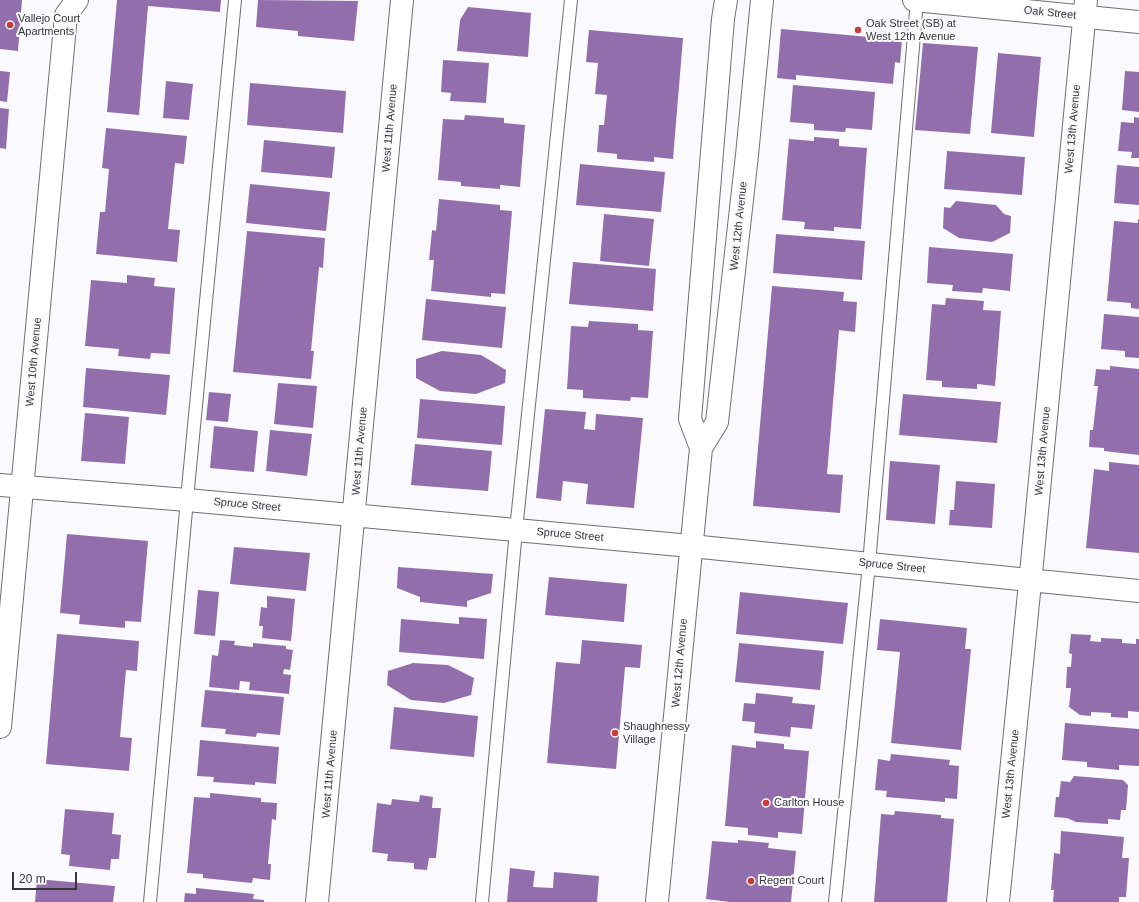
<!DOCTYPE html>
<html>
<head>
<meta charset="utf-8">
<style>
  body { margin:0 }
  #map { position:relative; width:1139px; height:902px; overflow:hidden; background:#fafafe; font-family:Arial,sans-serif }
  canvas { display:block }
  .scale { position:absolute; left:12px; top:872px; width:65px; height:18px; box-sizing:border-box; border:2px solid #373638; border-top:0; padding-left:5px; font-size:12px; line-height:14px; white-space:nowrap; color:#373638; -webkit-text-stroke:3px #fafafe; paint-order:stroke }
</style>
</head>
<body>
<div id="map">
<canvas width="1139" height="902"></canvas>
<div class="scale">20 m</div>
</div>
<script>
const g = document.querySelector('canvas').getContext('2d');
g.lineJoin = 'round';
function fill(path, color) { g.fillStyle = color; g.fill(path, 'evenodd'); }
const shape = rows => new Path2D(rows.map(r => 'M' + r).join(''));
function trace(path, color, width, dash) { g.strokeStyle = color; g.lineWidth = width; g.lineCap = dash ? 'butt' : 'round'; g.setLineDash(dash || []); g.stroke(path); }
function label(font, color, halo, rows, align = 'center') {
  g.font = font + ' Arial,sans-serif'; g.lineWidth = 4; g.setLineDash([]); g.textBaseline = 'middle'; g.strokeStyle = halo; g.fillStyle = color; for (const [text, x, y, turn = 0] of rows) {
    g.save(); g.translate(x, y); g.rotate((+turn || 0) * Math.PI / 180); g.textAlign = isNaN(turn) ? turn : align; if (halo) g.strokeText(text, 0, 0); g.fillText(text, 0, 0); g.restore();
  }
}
fill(shape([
  [0,0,22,0,18,51,0,49],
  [117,0,221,0,220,12,148,6,139,115,107,112],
  [258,0,358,1,354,41,298,36,298,31,256,27],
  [468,7,531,13,528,57,457,51,460,20],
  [781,29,902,40,900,63,895,62,893,84,796,75,796,80,777,78],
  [589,30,683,38,673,159,654,157,654,162,617,159,617,154,597,152,599,125,604,125,607,95,595,94,598,63,586,62],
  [923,43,978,47,970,134,915,130],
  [998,53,1041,57,1034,137,991,133],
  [443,60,489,63,486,103,450,101,451,93,441,92],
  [0,71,10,72,7,102,0,101],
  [1125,71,1139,72,1139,112,1122,110],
  [166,81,193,84,189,120,163,118],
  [250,83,346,91,343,133,247,125],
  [793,85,875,92,872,130,846,128,845,132,814,130,814,124,790,122],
  [0,108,9,109,6,149,0,148],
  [465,115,504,118,504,123,525,125,520,187,500,185,500,189,461,186,461,182,438,180,443,119,464,120],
  [1134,117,1139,118,1139,158,1131,158,1132,152,1118,151,1121,122,1134,123],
  [106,128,187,136,184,164,175,163,168,229,180,230,177,262,96,254,100,212,105,212,109,169,102,168],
  [814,137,839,139,839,146,867,148,861,229,834,227,834,231,804,229,805,222,782,220,789,139,814,141],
  [264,140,335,147,332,178,261,172],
  [947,151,1025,157,1022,195,944,189],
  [580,164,665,172,661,212,576,205],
  [1117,165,1139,167,1139,205,1114,203],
  [250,184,330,192,326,231,246,223],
  [439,199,500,205,500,210,512,211,505,294,491,293,491,297,431,291,434,260,429,260,432,230,436,231],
  [956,201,996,205,1004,214,1011,216,1010,233,992,242,959,238,943,228,944,207,950,208],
  [604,214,654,219,649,266,600,261],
  [1138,219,1139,219,1139,309,1131,308,1131,303,1107,301,1114,221,1138,223],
  [247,231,325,238,323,268,319,267,311,351,314,351,311,379,233,372],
  [776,234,865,241,862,280,773,273],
  [929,247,1013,254,1010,291,983,288,982,293,952,291,953,285,927,283],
  [573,262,656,269,653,311,569,304],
  [127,275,155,278,154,286,175,288,170,354,151,353,150,359,118,356,119,349,85,346,91,280,127,283],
  [772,286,844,292,843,301,857,302,855,332,839,330,827,474,843,475,840,513,753,506],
  [946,298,984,301,983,310,1001,311,995,386,977,384,977,389,942,387,942,381,926,380,932,304,945,305],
  [426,299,506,307,502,348,422,340],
  [1104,314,1139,317,1139,358,1125,357,1125,351,1101,349],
  [589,321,638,324,638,330,653,331,648,398,631,397,630,401,583,398,583,390,567,389,571,326,588,327],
  [442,351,481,355,506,370,505,383,476,394,440,391,416,378,416,359],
  [1110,366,1139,369,1139,455,1104,451,1104,448,1089,447,1090,430,1093,430,1098,386,1094,386,1096,369,1110,370],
  [86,368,170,375,166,415,83,407],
  [278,383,317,386,313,428,274,424],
  [209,392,231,394,228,422,206,420],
  [903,394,1001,402,997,443,899,435],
  [420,399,505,406,502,445,417,438],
  [545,409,586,412,584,429,595,430,596,414,643,418,634,508,586,504,588,484,563,481,561,501,536,498],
  [85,413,129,417,125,464,81,461],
  [214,426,258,431,254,472,210,468],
  [270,430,312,434,307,476,266,471],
  [415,444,492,451,488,491,411,485],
  [890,461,940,465,935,524,886,520],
  [1109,462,1139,465,1139,553,1086,548,1094,469,1109,471],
  [956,481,995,484,992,528,949,525,950,510,954,510],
  [67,534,148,541,141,622,125,621,125,628,79,624,80,615,60,613],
  [234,547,310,553,306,591,230,584],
  [398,567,493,574,491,593,467,601,467,607,420,602,420,597,397,588],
  [549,577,627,584,624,622,545,615],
  [198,590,219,592,215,636,194,634],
  [740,592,848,603,843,644,736,634],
  [267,596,295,599,291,641,262,638,263,626,259,626,261,607,267,608],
  [459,617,487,619,484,659,399,652,401,619,459,624],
  [880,619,967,628,965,649,971,649,961,750,891,743,900,652,877,650],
  [57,634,139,641,137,671,126,670,120,737,132,738,129,771,46,764],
  [1071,634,1091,635,1090,641,1101,642,1101,638,1122,639,1122,643,1136,644,1136,639,1139,639,1139,712,1128,711,1128,718,1111,717,1111,713,1091,712,1091,716,1080,715,1069,707,1071,688,1066,688,1067,667,1071,667,1072,654,1069,653],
  [220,640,235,641,234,645,253,647,253,643,286,646,286,649,293,650,290,670,284,669,283,674,291,675,289,694,249,690,250,682,240,681,239,690,209,687,212,655,218,656],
  [582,640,642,645,640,668,625,667,616,769,547,763,556,662,580,664],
  [739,643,824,651,820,690,735,682],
  [413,663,448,665,474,678,471,695,444,703,411,700,387,685,388,671],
  [205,690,284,697,280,735,257,733,256,737,225,734,226,729,201,727],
  [756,693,793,697,792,703,815,705,812,729,791,727,790,737,754,733,755,722,742,721,744,703,755,704],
  [394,707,478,716,474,757,390,749],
  [1065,723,1139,729,1139,766,1119,765,1119,770,1087,767,1087,762,1062,760],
  [200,740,279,747,276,784,255,782,255,785,213,782,214,777,197,776],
  [756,741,784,744,784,749,809,751,802,834,778,832,778,838,748,835,748,828,725,826,732,745,756,748],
  [891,754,950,760,949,765,959,766,957,799,945,798,945,802,886,797,887,791,875,790,878,759,890,761],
  [1074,776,1123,780,1128,785,1126,810,1121,810,1120,820,1108,819,1108,824,1076,822,1067,818,1054,817,1056,797,1059,797,1061,781,1070,782],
  [210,793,261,798,261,802,277,803,276,820,272,819,268,864,271,864,270,880,253,878,252,883,203,878,203,874,187,873,194,797,210,798],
  [420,795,433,797,432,808,441,808,436,858,429,858,427,870,414,869,414,863,387,861,388,854,372,852,377,803,391,805,392,799,419,802],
  [65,809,114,813,112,834,121,835,119,859,111,859,110,870,69,866,70,855,61,854],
  [895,811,941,815,941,818,954,819,947,902,874,902,881,814,894,815],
  [1061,831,1124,837,1122,858,1129,858,1126,897,1119,897,1119,902,1053,902,1054,890,1051,890,1054,853,1060,854],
  [738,840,769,843,768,848,796,851,791,902,730,902,706,899,712,841,738,843],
  [510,868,535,871,533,887,553,888,554,872,599,876,597,902,507,902],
  [37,879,115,886,113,902,35,902],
  [196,888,254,894,253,899,264,900,264,902,184,902,185,893,196,894]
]), '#926fac');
const lane = shape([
  [150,902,189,478,235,0],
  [482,902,516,530,571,0],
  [835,902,869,564,917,0]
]);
const street = shape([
  [0,485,187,500,691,546,1139,591],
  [0,727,66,15,77,0],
  [317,902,402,0],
  [998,902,1033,553,1086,0]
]);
const secondary = shape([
  [914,0,1139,22],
  [701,448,717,422,747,155,762,0],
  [657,902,701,448,690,419,723,19,726,0]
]);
trace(lane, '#707074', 14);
trace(street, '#707074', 24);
trace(secondary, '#707074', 24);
trace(lane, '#fff', 12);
trace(street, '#fff', 22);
trace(secondary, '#fff', 22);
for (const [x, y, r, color] of [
  [10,25,4,"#ca3b38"],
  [858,30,4,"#ca3b38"],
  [615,733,4,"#ca3b38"],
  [766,803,4,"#ca3b38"],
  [751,881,4,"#ca3b38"]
]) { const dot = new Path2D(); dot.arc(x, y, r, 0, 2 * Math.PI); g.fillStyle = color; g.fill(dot); trace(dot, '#fafafe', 1.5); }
label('11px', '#373638', '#fafafe', [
  ["Oak Street",1050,13,6],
  ["West 11th Avenue",390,128,-85],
  ["West 13th Avenue",1073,129,-85],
  ["West 12th Avenue",739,226,-84],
  ["West 10th Avenue",34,362,-85],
  ["West 11th Avenue",360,451,-85],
  ["West 13th Avenue",1043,451,-85],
  ["Spruce Street",247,505,5],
  ["Spruce Street",570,535,5],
  ["Spruce Street",892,566,6],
  ["West 12th Avenue",680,663,-85],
  ["West 11th Avenue",330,774,-85],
  ["West 13th Avenue",1011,774,-84]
]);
label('11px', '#373638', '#fafafe', [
  ["Vallejo Court",18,19],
  ["Apartments",18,32],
  ["Oak Street (SB) at",866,24],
  ["West 12th Avenue",866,37],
  ["Shaughnessy",623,727],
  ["Village",623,740],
  ["Carlton House",774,803],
  ["Regent Court",759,881]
], 'left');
</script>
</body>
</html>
